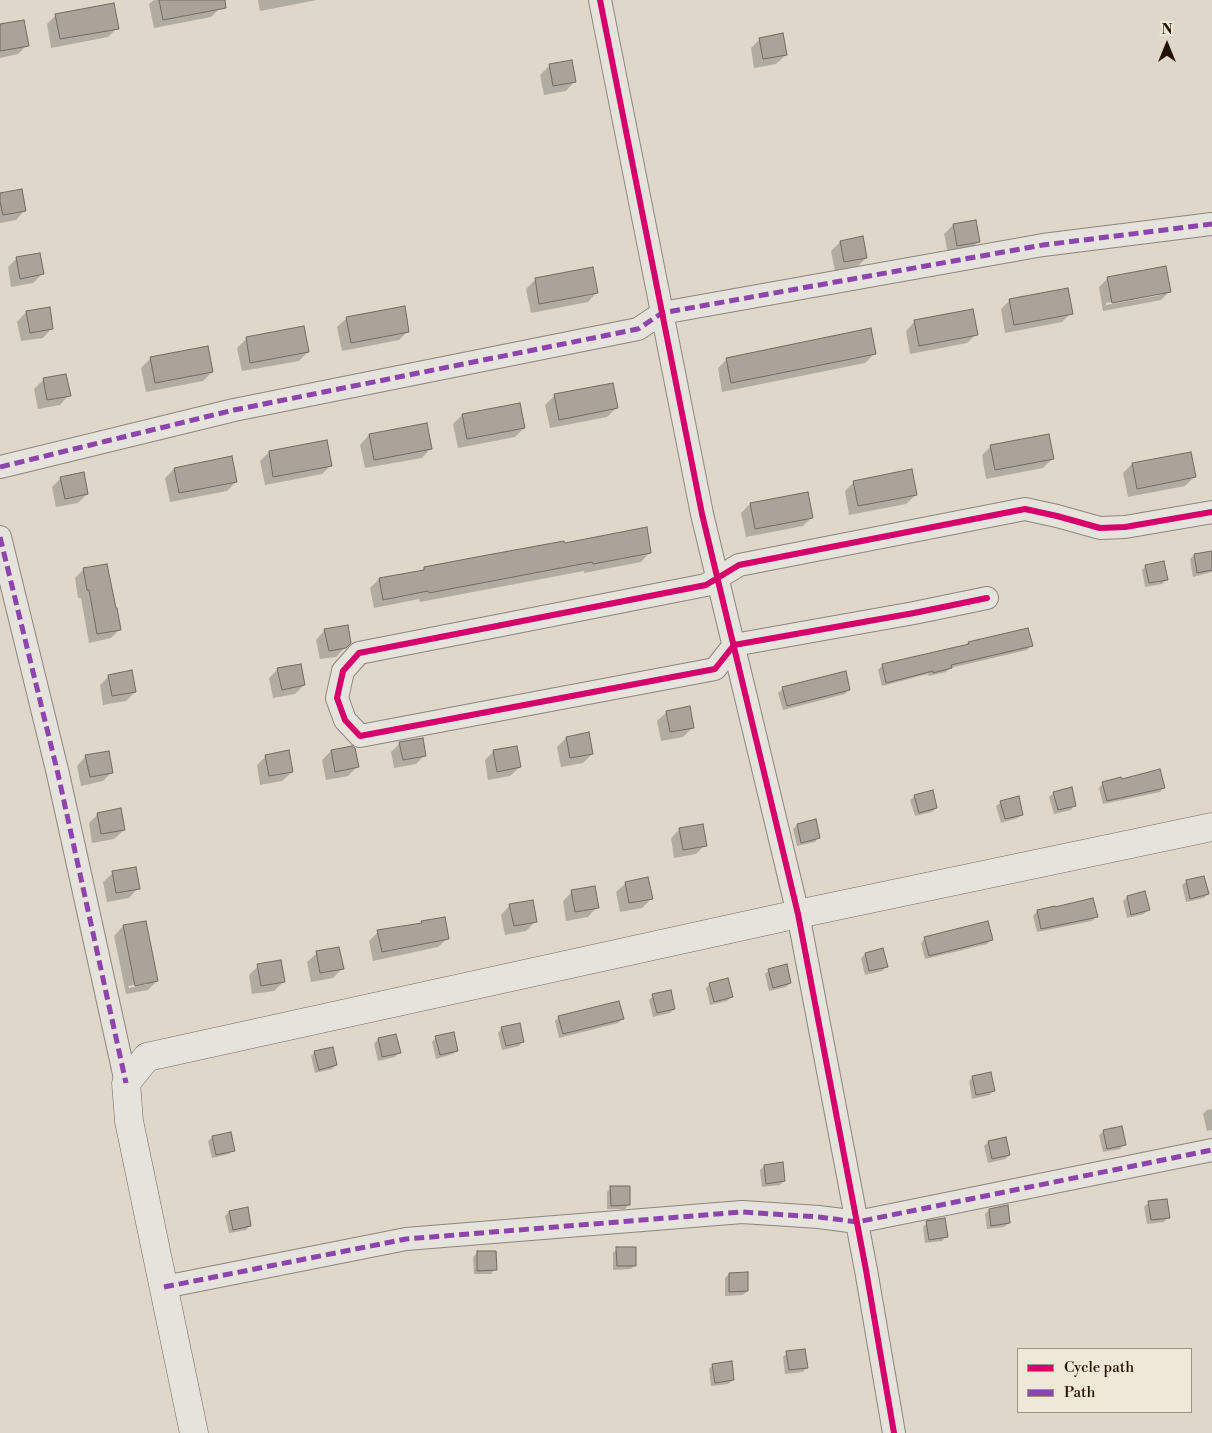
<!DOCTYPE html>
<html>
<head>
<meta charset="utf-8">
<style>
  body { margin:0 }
  #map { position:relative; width:1212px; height:1433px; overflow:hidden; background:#ded7ca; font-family:"Libre Bodoni",serif }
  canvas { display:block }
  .legend { position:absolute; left:1017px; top:1348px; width:175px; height:65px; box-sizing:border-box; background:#efe7d7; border:1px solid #9e9281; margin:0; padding:6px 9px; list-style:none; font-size:15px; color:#241201 }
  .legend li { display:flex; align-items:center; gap:10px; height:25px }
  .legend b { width:25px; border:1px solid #9e9281 }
  .north { position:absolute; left:1142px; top:20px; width:50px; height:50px; -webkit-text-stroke:4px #efe7d7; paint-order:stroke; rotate:0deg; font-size:14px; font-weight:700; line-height:20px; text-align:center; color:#241201 }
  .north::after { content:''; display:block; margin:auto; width:18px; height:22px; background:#241201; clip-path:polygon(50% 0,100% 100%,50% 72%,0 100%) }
</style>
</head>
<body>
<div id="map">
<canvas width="1212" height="1433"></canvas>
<ul class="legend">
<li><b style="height:6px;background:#d6006c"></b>Cycle path</li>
<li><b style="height:6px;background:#8e44ad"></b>Path</li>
</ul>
<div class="north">N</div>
</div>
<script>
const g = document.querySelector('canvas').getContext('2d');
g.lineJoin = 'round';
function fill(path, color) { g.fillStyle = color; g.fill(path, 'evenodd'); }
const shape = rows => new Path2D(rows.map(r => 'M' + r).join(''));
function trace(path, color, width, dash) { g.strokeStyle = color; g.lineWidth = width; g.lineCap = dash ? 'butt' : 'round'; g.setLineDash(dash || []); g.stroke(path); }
fill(shape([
  [154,0,219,0,220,8,211,17,154,28,149,4],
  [258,0,317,0,260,11],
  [56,15,117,28,108,37,51,48,47,24],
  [0,26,27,45,18,54,0,58],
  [760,39,786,55,776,64,754,68,751,48],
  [571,62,575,81,566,91,544,95,540,75,549,66],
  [0,194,25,210,16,220,0,223],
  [953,225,979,241,970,250,948,254,944,234],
  [840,242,866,258,857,267,835,271,831,251],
  [17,258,42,274,33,283,11,287,8,267],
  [1108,278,1170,291,1161,300,1103,311,1099,287],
  [1161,292,1161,295,1106,305,1106,303],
  [535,280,597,292,588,302,531,313,526,289],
  [1010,300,1071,313,1062,322,1005,333,1001,309],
  [26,312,52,328,43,338,21,341,17,322],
  [347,318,408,331,399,340,342,351,337,327],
  [915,321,977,334,967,343,910,354,906,331],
  [303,328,308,352,299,361,242,371,237,348,246,339],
  [207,348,212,372,203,381,146,392,141,368,150,359],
  [874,354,865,363,722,392,718,368,727,359],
  [43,380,69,395,60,405,38,409,34,389],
  [555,395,616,408,607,417,550,428,545,405],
  [462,415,524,428,515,437,458,448,453,424],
  [426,424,431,448,422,458,365,468,360,445,369,435],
  [326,441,331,465,322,474,265,485,260,461,269,452],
  [991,446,1052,459,1043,468,986,479,982,455],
  [1132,464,1194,477,1185,486,1128,497,1123,473],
  [174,469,236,482,227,491,170,502,165,478],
  [61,478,87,494,78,503,56,507,52,487],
  [854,482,916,495,906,504,849,515,845,491],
  [807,493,812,517,803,526,746,537,741,513,750,504],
  [564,544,650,552,641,562,584,573,584,571,420,602,419,599,374,608,370,588,379,579,422,571,424,568],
  [1212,552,1212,572,1193,577,1190,559,1194,555],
  [1146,566,1166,580,1162,584,1145,587,1142,570],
  [84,569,120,629,111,638,89,643,81,598,78,598,75,578],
  [325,630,350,642,336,657,320,659,316,640],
  [968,643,1031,646,1027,650,950,668,946,672,929,676,928,674,882,686,878,670,882,666,964,647],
  [278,669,304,685,295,694,273,698,269,678],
  [109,676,135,692,126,701,103,705,100,685],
  [783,689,849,689,845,694,783,710,778,693],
  [667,712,692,728,683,737,661,741,657,721],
  [566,738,592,754,583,763,561,767,557,747],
  [400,743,425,755,416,764,394,768,391,752],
  [331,751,357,767,348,776,326,780,322,760],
  [494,751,520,767,510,776,488,780,485,760],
  [86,756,112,772,103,781,81,786,77,766],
  [266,756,292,772,282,781,260,785,257,765],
  [1103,783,1164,787,1160,792,1103,804,1099,788],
  [1054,793,1075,805,1071,810,1054,814,1049,797],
  [915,796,936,808,932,812,915,816,910,800],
  [1001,802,1022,814,1018,818,1001,823,996,806],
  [98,814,124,830,114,839,92,843,89,823],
  [797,825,819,837,815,842,797,846,793,829],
  [680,829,705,845,696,854,674,858,671,838],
  [113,873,138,888,129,898,107,902,103,882],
  [1187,881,1208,894,1204,898,1186,902,1182,885],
  [626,883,651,899,642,908,620,912,616,892],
  [572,892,597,907,588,917,566,921,563,901],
  [1144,893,1148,910,1144,914,1127,918,1123,901,1127,897],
  [510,905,536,921,526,931,505,935,501,915],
  [1054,907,1096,917,1092,921,1037,932,1033,916,1037,911],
  [422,922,448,938,438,947,373,961,369,941,378,932,420,924],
  [123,926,157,981,148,990,126,994,114,936],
  [148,982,148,984,129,988,128,986],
  [925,938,991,940,987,944,925,959,921,943],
  [317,953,342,969,333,978,311,982,307,962],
  [865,954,886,967,882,971,865,975,861,958],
  [258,966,284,981,274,991,252,994,249,975],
  [769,970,790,983,786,987,769,991,765,974],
  [710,984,731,997,727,1001,710,1005,706,988],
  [653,996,674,1009,670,1013,653,1017,649,1000],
  [559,1017,622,1019,618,1023,559,1038,555,1021],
  [502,1028,523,1041,519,1046,502,1050,498,1033],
  [436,1038,457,1050,453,1054,436,1059,432,1042],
  [378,1039,399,1052,395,1057,378,1061,374,1044],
  [315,1052,336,1065,332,1069,315,1073,311,1056],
  [973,1077,994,1091,989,1095,972,1099,969,1081],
  [1212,1109,1212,1130,1207,1131,1203,1114,1207,1110],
  [1104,1131,1124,1144,1120,1149,1103,1152,1099,1135],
  [213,1137,233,1150,229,1154,212,1158,208,1141],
  [988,1142,1009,1155,1005,1159,988,1163,984,1146],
  [764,1166,784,1181,780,1185,762,1187,760,1170],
  [611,1188,629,1204,625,1209,607,1209,607,1192],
  [1148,1203,1168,1217,1164,1222,1147,1224,1144,1207],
  [989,1210,1009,1223,1004,1227,987,1229,985,1214],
  [229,1212,250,1225,246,1230,229,1233,225,1216],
  [927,1223,947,1236,942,1241,925,1243,923,1227],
  [617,1248,635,1265,631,1269,613,1270,613,1253],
  [477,1253,495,1269,491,1274,474,1274,473,1257],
  [729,1274,747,1291,743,1295,725,1296,725,1278],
  [787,1353,807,1367,803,1372,785,1374,783,1357],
  [713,1365,733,1380,728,1384,711,1386,709,1369]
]), '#0003');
const building = shape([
  [159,0,225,0,226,8,163,20,159,0],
  [114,3,119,29,60,39,55,14,114,3],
  [24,20,29,46,0,51,0,24,24,20],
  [783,33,787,55,763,59,759,38,783,33],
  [572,60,576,82,553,86,549,64,572,60],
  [22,189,26,211,3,215,0,202,0,193,22,189],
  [976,220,980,242,957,246,953,224,976,220],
  [863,236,867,258,844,262,840,241,863,236],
  [40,253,44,274,20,279,16,257,40,253],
  [1166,266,1171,292,1112,303,1107,277,1166,266],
  [593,267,598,293,539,304,535,278,593,267],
  [1068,288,1073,314,1014,325,1009,299,1068,288],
  [405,306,409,332,351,343,346,317,405,306],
  [50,307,53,329,30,333,26,311,50,307],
  [973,309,978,335,919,346,914,320,973,309],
  [304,326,309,352,250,363,246,337,304,326],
  [871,328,876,354,731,383,726,358,871,328],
  [208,346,213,372,155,383,150,357,208,346],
  [66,374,71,396,47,400,43,378,66,374],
  [613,383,618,408,559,420,554,394,613,383],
  [520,403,525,428,467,439,462,414,520,403],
  [427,423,432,449,374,460,369,434,427,423],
  [1049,434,1054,459,995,470,990,445,1049,434],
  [327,440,332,466,273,477,269,451,327,440],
  [1191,452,1196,477,1137,489,1132,463,1191,452],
  [232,456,237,482,179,493,174,468,232,456],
  [912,469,917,495,858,506,853,481,912,469],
  [84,472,88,494,65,499,60,477,84,472],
  [808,492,813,518,755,529,750,503,808,492],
  [647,527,651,553,593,564,592,562,429,593,428,591,383,600,379,578,424,570,424,567,482,556,564,541,565,543,647,527],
  [1212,551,1212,570,1197,573,1194,554,1212,551],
  [1164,561,1168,580,1149,583,1145,565,1164,561],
  [107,564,116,608,117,608,121,630,97,634,89,590,87,590,83,568,107,564],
  [348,625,351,643,346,648,329,651,324,629,348,625],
  [1028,628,1033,646,951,665,952,668,933,673,933,671,886,683,882,664,969,644,968,642,1028,628],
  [301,664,305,685,282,690,277,668,301,664],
  [132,670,136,692,112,696,108,675,132,670],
  [846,671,850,690,787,706,782,687,846,671],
  [690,706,694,728,670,732,666,711,690,706],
  [589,732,593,754,570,758,566,737,589,732],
  [423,738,426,756,403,760,399,742,423,738],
  [352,746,355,748,359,767,335,772,331,750,352,746],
  [517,746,521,767,497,772,493,750,517,746],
  [289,750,293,772,269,776,265,755,289,750],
  [109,751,113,773,90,777,85,755,109,751],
  [1160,769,1165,788,1107,801,1102,782,1121,777,1122,779,1160,769],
  [1072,787,1076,806,1058,810,1053,792,1072,787],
  [933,790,937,808,919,813,914,795,933,790],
  [1019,796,1023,815,1005,819,1000,801,1019,796],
  [121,808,125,830,101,834,97,813,121,808],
  [816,819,820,838,801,843,797,824,816,819],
  [703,824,707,846,683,850,679,828,703,824],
  [136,867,140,889,116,893,112,871,136,867],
  [1204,876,1209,894,1190,899,1186,880,1204,876],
  [648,877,653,899,629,903,625,882,648,877],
  [595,886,599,908,575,912,571,890,595,886],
  [1145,891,1150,910,1131,915,1127,896,1145,891],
  [1093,898,1098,917,1041,929,1037,910,1055,906,1055,907,1093,898],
  [533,900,537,922,514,926,509,904,533,900],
  [445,917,449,939,382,952,377,930,422,923,421,921,445,917],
  [146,921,158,981,135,986,123,925,146,921],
  [988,921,993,940,929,956,924,937,988,921],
  [339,947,344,969,320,973,316,951,339,947],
  [883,948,888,967,869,971,865,953,883,948],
  [281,960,285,982,261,986,257,964,281,960],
  [787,964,791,983,773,988,768,969,787,964],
  [728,978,733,997,714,1002,709,983,728,978],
  [671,990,675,1009,657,1013,652,994,671,990],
  [619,1001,624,1019,563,1034,558,1016,619,1001],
  [520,1023,524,1042,506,1046,501,1027,520,1023],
  [454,1032,458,1051,440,1055,435,1036,454,1032],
  [396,1034,401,1053,382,1057,378,1038,396,1034],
  [333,1047,337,1065,319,1070,314,1051,333,1047],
  [991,1072,995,1091,976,1095,972,1076,991,1072],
  [1122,1126,1126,1145,1107,1149,1103,1130,1122,1126],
  [231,1132,235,1151,216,1155,212,1136,231,1132],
  [1006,1137,1010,1155,992,1159,988,1141,1006,1137],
  [783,1162,785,1181,766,1184,764,1165,783,1162],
  [610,1186,630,1186,630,1205,611,1206,610,1186],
  [1167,1199,1170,1218,1151,1220,1148,1201,1167,1199],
  [1008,1205,1010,1223,991,1226,989,1209,1008,1205],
  [248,1207,251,1226,233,1230,229,1211,248,1207],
  [945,1218,948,1237,929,1240,926,1221,945,1218],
  [616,1247,636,1247,636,1266,617,1266,616,1247],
  [477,1251,496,1251,497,1270,477,1271,477,1251],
  [748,1272,748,1291,729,1292,729,1273,748,1272],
  [805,1349,808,1368,789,1370,786,1351,805,1349],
  [732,1361,734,1380,715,1383,712,1364,732,1361]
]);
fill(building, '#a9a399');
trace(building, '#726b62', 1);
const street = shape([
  [600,0,702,514,798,914,866,1270,894,1433],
  [0,467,234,410,638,329,662,313,1043,245,1212,224],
  [0,537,58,774,126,1083],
  [987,598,914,613,734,645,715,669,360,736,345,720,337,698,343,671,359,653,706,585,739,565,1025,509,1057,516,1100,528,1125,527,1212,512],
  [164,1287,406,1239,742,1212,819,1217,857,1222,1212,1150]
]);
const secondary = shape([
  [194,1433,129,1121,126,1083,147,1057,798,914,1212,827]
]);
trace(street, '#8c867c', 24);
trace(secondary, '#726b62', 29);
trace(street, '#e6e2dc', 22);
trace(secondary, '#e6e2dc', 28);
trace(shape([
  [0,467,234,410,638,329,662,313,1043,245,1212,224],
  [0,537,58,774,126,1083],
  [164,1287,406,1239,742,1212,819,1217,857,1222,1212,1150]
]), '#8e44ad', 5, [10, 5]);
trace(shape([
  [600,0,702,514,798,914,866,1270,894,1433],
  [987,598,914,613,734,645,715,669,360,736,345,720,337,698,343,671,359,653,706,585,739,565,1025,509,1057,516,1100,528,1125,527,1212,512]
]), '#d6006c', 6);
</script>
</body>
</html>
